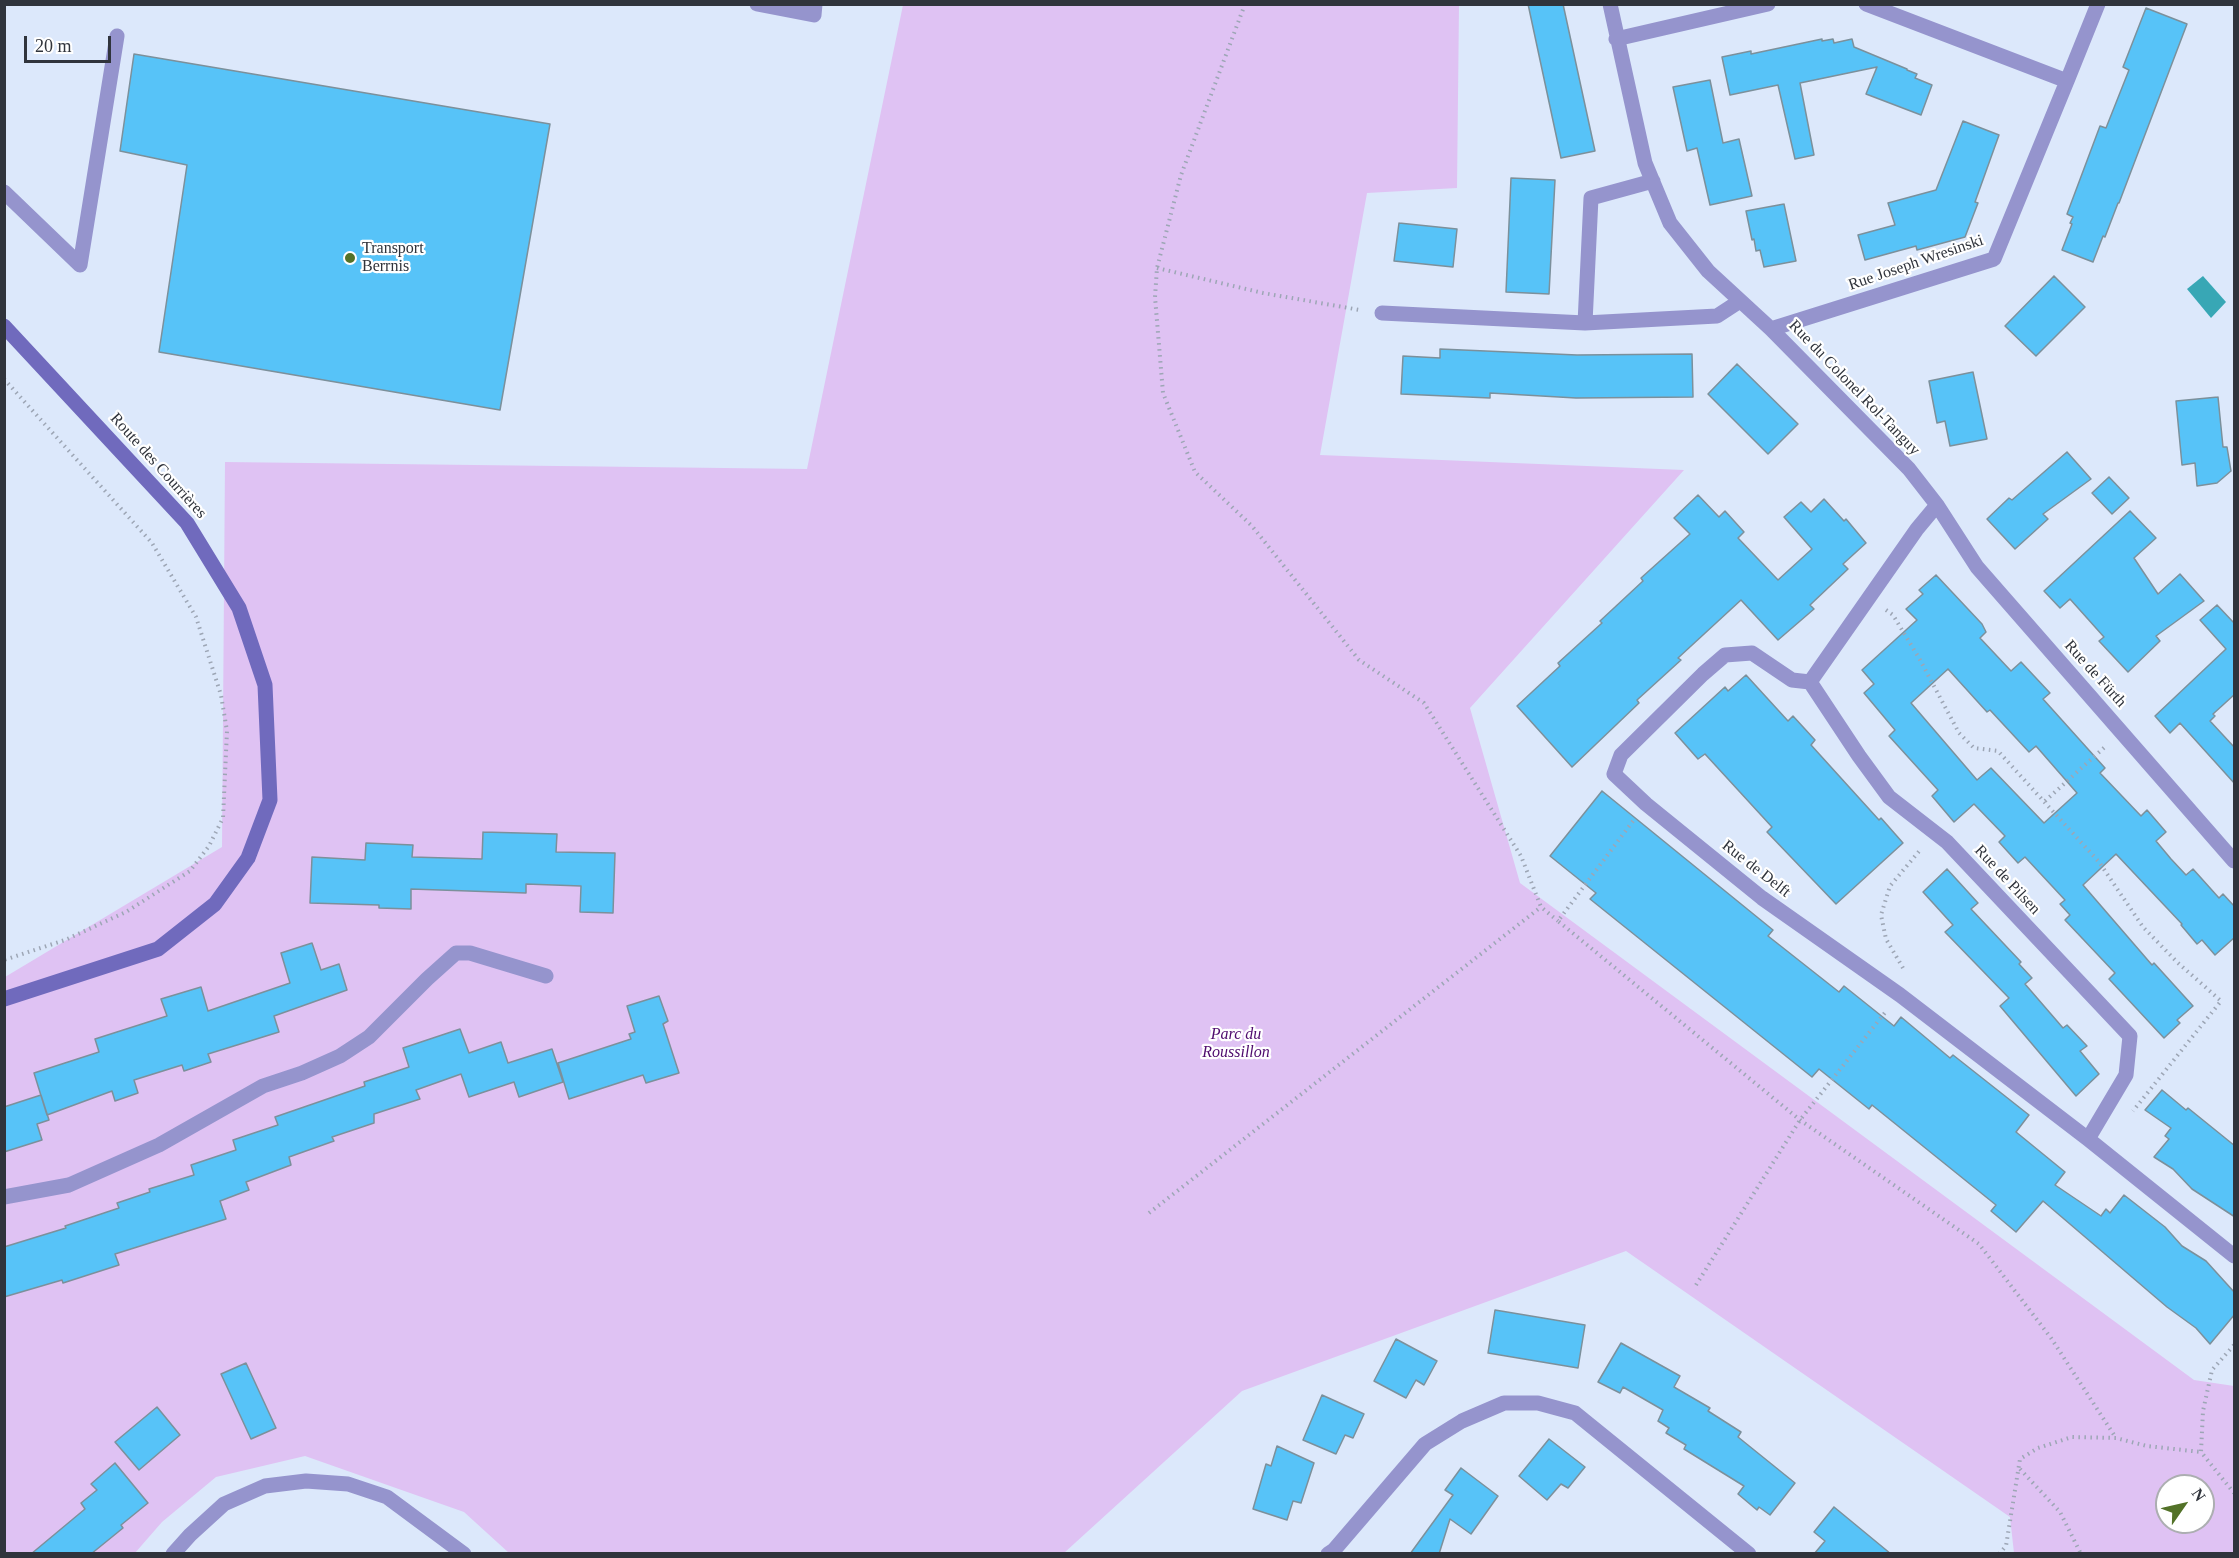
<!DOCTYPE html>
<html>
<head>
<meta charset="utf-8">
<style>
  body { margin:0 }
  #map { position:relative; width:2239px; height:1558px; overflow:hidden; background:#dce8fb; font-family:Georgia,serif }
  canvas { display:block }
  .frame { position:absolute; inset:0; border:6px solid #30343c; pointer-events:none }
  .north { position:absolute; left:2155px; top:1474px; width:60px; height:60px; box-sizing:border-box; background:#fff; border:2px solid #acaeb1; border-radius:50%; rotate:56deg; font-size:16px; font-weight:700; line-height:24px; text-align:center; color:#30343c }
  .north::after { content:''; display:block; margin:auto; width:21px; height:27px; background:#537228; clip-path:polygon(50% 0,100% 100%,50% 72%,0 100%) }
  .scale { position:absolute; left:24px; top:36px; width:87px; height:27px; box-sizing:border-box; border:3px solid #30343c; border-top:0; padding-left:8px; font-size:18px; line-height:21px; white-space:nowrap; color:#30343c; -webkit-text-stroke:4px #fff; paint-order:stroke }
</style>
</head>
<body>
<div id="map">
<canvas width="2239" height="1558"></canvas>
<div class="frame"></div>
<div class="north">N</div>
<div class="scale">20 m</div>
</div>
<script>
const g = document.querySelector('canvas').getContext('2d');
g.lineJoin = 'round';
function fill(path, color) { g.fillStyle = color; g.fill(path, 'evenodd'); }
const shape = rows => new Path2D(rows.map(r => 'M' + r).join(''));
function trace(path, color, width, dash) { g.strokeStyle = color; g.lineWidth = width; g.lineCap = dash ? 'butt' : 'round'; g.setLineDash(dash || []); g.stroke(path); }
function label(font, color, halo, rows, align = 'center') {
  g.font = font + ' Georgia,serif'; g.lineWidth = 4.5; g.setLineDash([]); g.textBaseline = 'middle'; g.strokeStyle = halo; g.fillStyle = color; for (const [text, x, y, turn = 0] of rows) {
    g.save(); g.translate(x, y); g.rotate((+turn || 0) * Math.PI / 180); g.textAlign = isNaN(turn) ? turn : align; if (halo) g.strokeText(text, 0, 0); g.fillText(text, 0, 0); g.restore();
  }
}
fill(shape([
  [903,5,1459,5,1457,188,1367,193,1320,455,1684,470,1470,708,1520,883,2194,1380,2234,1386,2234,1553,2014,1553,2010,1517,1626,1251,1242,1391,1064,1553,509,1553,464,1512,305,1456,216,1477,162,1522,135,1553,5,1554,5,977,222,847,225,462,807,469],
  [2167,1486,2203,1486,2203,1522,2167,1522]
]), '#dfc2f3');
fill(shape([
  [2203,276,2226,302,2211,318,2187,289]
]), '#38a7b5');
const building = shape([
  [1528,4,1563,4,1595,151,1561,158,1528,4],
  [2146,8,2187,24,2119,203,2118,203,2105,237,2103,236,2093,262,2062,250,2072,224,2070,223,2073,217,2067,214,2100,126,2106,128,2129,70,2123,67,2146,8],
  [1822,39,1822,41,1833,39,1834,43,1852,39,1854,47,1907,69,1907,70,1917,74,1915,78,1932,85,1921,115,1866,94,1877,67,1800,83,1814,155,1795,159,1778,85,1730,95,1722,57,1751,51,1751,54,1822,39],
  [134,54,550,124,500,410,159,352,187,165,120,151,134,54],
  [1710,80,1723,143,1739,139,1752,196,1710,205,1697,148,1687,151,1673,87,1710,80],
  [1963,121,1999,135,1975,202,1978,203,1965,237,1917,250,1916,246,1865,260,1858,235,1895,225,1888,203,1936,190,1963,121],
  [1511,178,1555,180,1549,294,1506,292,1511,178],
  [1784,204,1796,261,1764,267,1760,250,1756,251,1754,239,1752,240,1746,211,1784,204],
  [1399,223,1457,229,1453,267,1394,261,1399,223],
  [2054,276,2085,307,2036,356,2005,326,2054,276],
  [1440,349,1577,355,1692,354,1693,397,1576,398,1490,393,1490,398,1401,394,1403,356,1440,358,1440,349],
  [1737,364,1798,424,1768,454,1708,394,1737,364],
  [1973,372,1987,439,1950,446,1945,421,1937,423,1929,381,1973,372],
  [2218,397,2223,447,2227,447,2231,471,2217,483,2197,486,2195,463,2182,465,2176,401,2218,397],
  [2067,452,2091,479,2043,514,2048,519,2015,549,1987,519,2009,498,2012,500,2067,452],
  [2109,477,2129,498,2112,514,2092,493,2109,477],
  [1698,495,1719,517,1725,511,1744,532,1738,538,1778,580,1812,549,1784,517,1801,502,1811,512,1824,499,1844,521,1846,519,1866,543,1843,564,1848,569,1810,605,1814,609,1778,640,1741,600,1678,658,1681,660,1637,700,1639,703,1572,767,1517,706,1560,666,1558,663,1602,623,1600,621,1643,581,1641,578,1690,534,1674,518,1698,495],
  [2130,511,2156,538,2134,558,2158,594,2180,574,2204,601,2156,636,2160,641,2128,672,2099,641,2104,637,2070,599,2060,608,2044,591,2130,511],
  [1936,575,1982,624,1986,632,1980,638,2011,671,2021,662,2050,693,2043,699,2105,768,2100,773,2141,816,2147,810,2166,832,2156,841,2171,859,2186,875,2193,869,2219,898,2223,894,2235,907,2235,937,2215,955,2202,940,2197,944,2181,925,2182,924,2116,854,2083,885,2152,965,2154,963,2193,1006,2177,1020,2180,1023,2164,1038,2109,979,2115,973,2065,920,2070,915,2060,904,2065,900,2025,857,2018,863,1999,842,2005,836,1974,804,1954,822,1932,796,1938,790,1889,736,1895,730,1864,693,1874,684,1862,670,1917,620,1906,609,1923,594,1919,590,1936,575],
  [1948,669,1987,712,1990,710,2029,752,2036,746,2077,793,2044,823,1991,768,1977,780,1911,703,1948,669],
  [2217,605,2235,624,2235,694,2213,714,2215,716,2210,721,2235,748,2235,784,2180,723,2170,733,2155,716,2226,649,2200,620,2217,605],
  [1746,675,1788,721,1793,716,1815,740,1811,745,1879,820,1881,818,1903,843,1836,904,1767,832,1772,827,1705,754,1698,759,1675,733,1725,687,1728,691,1746,675],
  [1602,791,1773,930,1768,936,1839,992,1844,986,1894,1026,1901,1017,1950,1058,1953,1055,2029,1115,2016,1132,2065,1172,2055,1185,2101,1216,2106,1209,2110,1213,2124,1195,2165,1227,2182,1246,2206,1261,2235,1293,2235,1314,2210,1344,2196,1328,2167,1307,2043,1201,2016,1232,1991,1211,1996,1205,1872,1105,1869,1109,1819,1069,1812,1077,1590,899,1596,893,1550,856,1602,791],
  [483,832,557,834,556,852,615,853,613,913,580,912,581,886,526,884,526,893,411,889,411,909,379,908,379,905,310,903,312,857,365,860,366,843,413,845,412,857,482,859,483,832],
  [1947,869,1978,903,1971,909,2021,962,2019,964,2032,978,2025,984,2063,1028,2067,1025,2087,1046,2080,1051,2099,1074,2076,1096,2000,1006,2009,998,1945,932,1953,925,1923,892,1947,869],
  [312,943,321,970,339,964,347,990,274,1016,279,1032,208,1054,211,1062,184,1071,182,1065,134,1080,138,1093,115,1101,112,1091,47,1115,34,1073,99,1052,95,1039,167,1016,161,999,201,987,208,1011,290,983,281,953,312,943],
  [659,996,668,1021,663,1024,679,1073,646,1083,643,1075,569,1099,558,1063,631,1039,629,1034,635,1032,627,1006,659,996],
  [460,1029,469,1053,501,1042,508,1063,552,1049,563,1082,519,1097,514,1082,469,1097,461,1074,416,1090,420,1099,374,1114,374,1123,332,1137,334,1141,289,1157,291,1165,246,1182,249,1190,220,1201,226,1219,115,1254,119,1265,63,1283,62,1280,4,1297,4,1247,66,1228,65,1226,119,1208,117,1203,150,1192,149,1189,194,1175,191,1165,236,1150,233,1140,278,1125,275,1117,365,1086,364,1082,409,1067,403,1048,460,1029],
  [2162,1090,2186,1110,2188,1108,2235,1146,2235,1217,2192,1189,2173,1169,2154,1157,2169,1139,2165,1136,2171,1128,2145,1110,2162,1090],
  [41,1095,49,1120,37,1124,42,1140,4,1152,4,1107,41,1095],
  [1495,1310,1585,1325,1578,1368,1488,1353,1495,1310],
  [1396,1339,1437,1361,1424,1385,1416,1380,1406,1398,1374,1381,1396,1339],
  [1621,1343,1680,1376,1674,1387,1710,1408,1708,1411,1741,1432,1738,1437,1795,1483,1770,1515,1759,1507,1757,1510,1738,1494,1744,1486,1684,1449,1686,1445,1666,1433,1669,1428,1658,1421,1663,1410,1623,1387,1620,1393,1598,1382,1621,1343],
  [246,1363,276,1428,251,1439,221,1374,246,1363],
  [1322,1395,1364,1414,1353,1438,1345,1435,1336,1454,1303,1440,1322,1395],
  [157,1407,180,1435,139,1470,115,1442,157,1407],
  [1549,1439,1585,1467,1568,1488,1561,1484,1547,1500,1519,1476,1549,1439],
  [1277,1446,1314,1463,1301,1503,1293,1501,1287,1520,1253,1509,1266,1464,1271,1466,1277,1446],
  [115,1463,148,1503,121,1525,123,1528,91,1554,31,1554,85,1509,81,1503,97,1490,91,1484,115,1463],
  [1461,1468,1498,1496,1471,1534,1450,1519,1439,1554,1410,1554,1453,1495,1445,1490,1461,1468],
  [1834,1507,1891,1554,1814,1554,1825,1541,1814,1532,1834,1507]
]);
fill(building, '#57c3f8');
trace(building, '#7c909b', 1.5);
trace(shape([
  [1245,4,1181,175,1157,268,1155,297,1163,393,1195,472,1252,526,1359,660,1424,703,1521,856,1541,907,1558,921],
  [1157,268,1263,293,1360,310],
  [4,379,152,543,196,617,221,695,227,731,223,818,209,846,190,871,126,912,65,940,4,960],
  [1886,610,1893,615,1919,658,1959,733,1974,748,1998,751,2099,862,2143,927,2177,962,2221,1001,2133,1111],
  [2045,801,2107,745],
  [1633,821,1558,921,1800,1120,1979,1244,2051,1338,2116,1438],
  [1903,968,1886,939,1881,915,1890,886,1921,849],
  [1149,1213,1541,907],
  [1696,1285,1800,1120,1887,1010],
  [2234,1345,2212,1370,2203,1411,2201,1452,2234,1493],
  [2020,1469,2060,1512,2081,1554],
  [1999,1554,2006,1546,2020,1459,2038,1448,2072,1437,2116,1438,2147,1446,2201,1452]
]), '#9da6b5', 4, [1.5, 4.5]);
trace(shape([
  [757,4,814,15,815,4],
  [4,192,80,265,117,36]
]), '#9594cd', 15);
trace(shape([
  [1610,4,1645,163,1670,223,1708,271,1771,329,1909,469,1937,505,1977,567,2234,861],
  [1616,39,1768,4],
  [2067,81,2098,4],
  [1382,313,1585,323,1591,198,1653,181],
  [1585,323,1717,316,1740,301],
  [1771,329,1994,259,2067,81,1866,4],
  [1937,505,1917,529,1810,682,1859,756,1889,797,1947,842,2130,1036,2126,1075,2088,1139],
  [1810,682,1792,680,1752,653,1725,655,1703,674,1621,755,1614,774,1646,804,1762,898,1900,995,2088,1139,2234,1256],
  [4,1197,69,1185,159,1145,263,1086,302,1073,340,1056,369,1037,427,979,456,953,470,953,546,976],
  [173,1554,190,1535,224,1504,265,1486,306,1481,348,1484,387,1497,464,1554],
  [1328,1554,1334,1550,1425,1444,1462,1421,1504,1403,1538,1403,1575,1413,1749,1554]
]), '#9594cd', 15);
trace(shape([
  [4,326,187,523,239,608,265,685,270,800,248,858,215,904,158,949,4,999]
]), '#706abd', 15);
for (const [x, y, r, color] of [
  [350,258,6,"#537228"]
]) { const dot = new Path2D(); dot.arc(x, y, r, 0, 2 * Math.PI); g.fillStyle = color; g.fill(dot); trace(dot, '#fff', 2); }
label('16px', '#30343c', '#fff', [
  ["Transport",362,249],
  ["Berrnis",362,267]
], 'left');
label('16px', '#30343c', '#fff', [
  ["Rue Joseph Wresinski",1916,263,-19],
  ["Rue du Colonel Rol-Tanguy",1854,388,46],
  ["Route des Courrières",158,466,48],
  ["Rue de Fürth",2095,674,48],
  ["Rue de Delft",1756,869,38],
  ["Rue de Pilsen",2007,880,47]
]);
label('italic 16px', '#4e0b6d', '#fff', [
  ["Parc du",1236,1035],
  ["Roussillon",1236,1053]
]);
</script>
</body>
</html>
